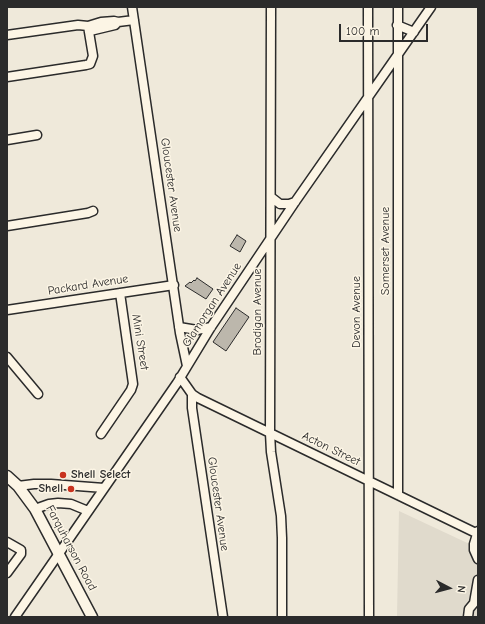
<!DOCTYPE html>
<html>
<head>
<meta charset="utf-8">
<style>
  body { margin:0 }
  #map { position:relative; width:485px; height:624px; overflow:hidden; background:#efe9da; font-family:"Comic Neue",sans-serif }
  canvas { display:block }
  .frame { position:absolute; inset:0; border:8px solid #2b2b2b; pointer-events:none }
  .north { position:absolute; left:429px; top:568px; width:40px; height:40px; -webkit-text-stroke:3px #fcf5e5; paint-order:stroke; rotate:96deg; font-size:11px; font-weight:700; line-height:16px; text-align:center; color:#2b2b2b }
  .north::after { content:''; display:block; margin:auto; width:14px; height:18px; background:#2b2b2b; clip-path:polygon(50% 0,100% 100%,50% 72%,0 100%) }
  .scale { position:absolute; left:339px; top:24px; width:89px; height:18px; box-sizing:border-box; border:2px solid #2b2b2b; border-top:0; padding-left:5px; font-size:12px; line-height:14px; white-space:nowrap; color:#2b2b2b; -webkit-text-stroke:3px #fcf5e5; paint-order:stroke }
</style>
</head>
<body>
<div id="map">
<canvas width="485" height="624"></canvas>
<div class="frame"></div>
<div class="north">N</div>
<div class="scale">100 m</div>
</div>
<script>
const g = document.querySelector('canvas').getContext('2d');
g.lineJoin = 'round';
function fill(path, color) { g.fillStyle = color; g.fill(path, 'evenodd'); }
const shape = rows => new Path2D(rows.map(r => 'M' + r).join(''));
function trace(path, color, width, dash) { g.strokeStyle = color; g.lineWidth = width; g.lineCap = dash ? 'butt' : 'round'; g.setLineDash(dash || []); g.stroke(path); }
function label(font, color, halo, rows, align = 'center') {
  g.font = font + ' "Comic Neue",sans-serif'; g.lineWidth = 3; g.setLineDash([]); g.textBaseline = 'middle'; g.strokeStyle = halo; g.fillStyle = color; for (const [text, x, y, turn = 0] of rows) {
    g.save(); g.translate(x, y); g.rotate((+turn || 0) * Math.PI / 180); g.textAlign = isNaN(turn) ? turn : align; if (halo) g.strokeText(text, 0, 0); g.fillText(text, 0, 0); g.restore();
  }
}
fill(shape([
  [399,511,478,548,478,617,397,617]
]), '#e0dacc');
const building = shape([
  [237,235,246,241,240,252,230,246,237,235],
  [197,278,213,289,206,299,185,286,190,282,191,283,194,280,195,281,197,278],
  [236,308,249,317,226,351,213,342,236,308]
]);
fill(building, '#bcb7ac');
trace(building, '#2b2b2b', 1);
const minor = shape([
  [132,7,180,333,187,366],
  [271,7,270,433,271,452,281,516,282,538,282,617],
  [368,7,369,617],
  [398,7,398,495],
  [397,25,414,32],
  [90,31,115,25,117,23],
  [7,35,78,25,88,26,101,22,114,21,118,22,134,20],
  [7,77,86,65,90,64,93,56,88,26],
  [7,140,37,135],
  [271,197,280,204,289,204,295,202],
  [7,226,88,213,93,211],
  [7,310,174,285],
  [179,327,197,330,211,327],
  [7,357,38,394],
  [180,377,192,394,198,398,478,534],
  [192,394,192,408,223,617],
  [101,434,131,390,133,384,120,293],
  [18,486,34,484,51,484,104,488],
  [35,509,49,504,58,503,71,504,88,511],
  [478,531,474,544,474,550,478,559],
  [7,542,21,550,21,554,7,573],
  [15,617,177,383,211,327,295,202,431,7],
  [468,617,469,609,474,603,478,580]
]);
const major = shape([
  [7,476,18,486,35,509,92,617]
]);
trace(minor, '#2b2b2b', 11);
trace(major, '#2b2b2b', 13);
trace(minor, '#fcf5e5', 8);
trace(major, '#fcf5e5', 10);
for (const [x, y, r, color] of [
  [63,475,4,"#c8321e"],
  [71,489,4,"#c8321e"]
]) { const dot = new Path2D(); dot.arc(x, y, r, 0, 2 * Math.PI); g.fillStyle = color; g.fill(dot); trace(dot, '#fcf5e5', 1.5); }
label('12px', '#2b2b2b', '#fcf5e5', [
  ["Gloucester Avenue",171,185,82],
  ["Somerset Avenue",386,251,-90],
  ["Packard Avenue",88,285,-9],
  ["Glamorgan Avenue",212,305,-57],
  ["Brodigan Avenue",258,312,-90],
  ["Devon Avenue",357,312,-90],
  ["Mini Street",140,342,81],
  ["Acton Street",331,449,26],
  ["Gloucester Avenue",218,504,82],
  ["Farquharson Road",71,548,62]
]);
label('bold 12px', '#2b2b2b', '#fcf5e5', [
  ["Shell Select",71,475],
  ["Shell",63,489,"right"]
], 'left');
</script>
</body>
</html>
